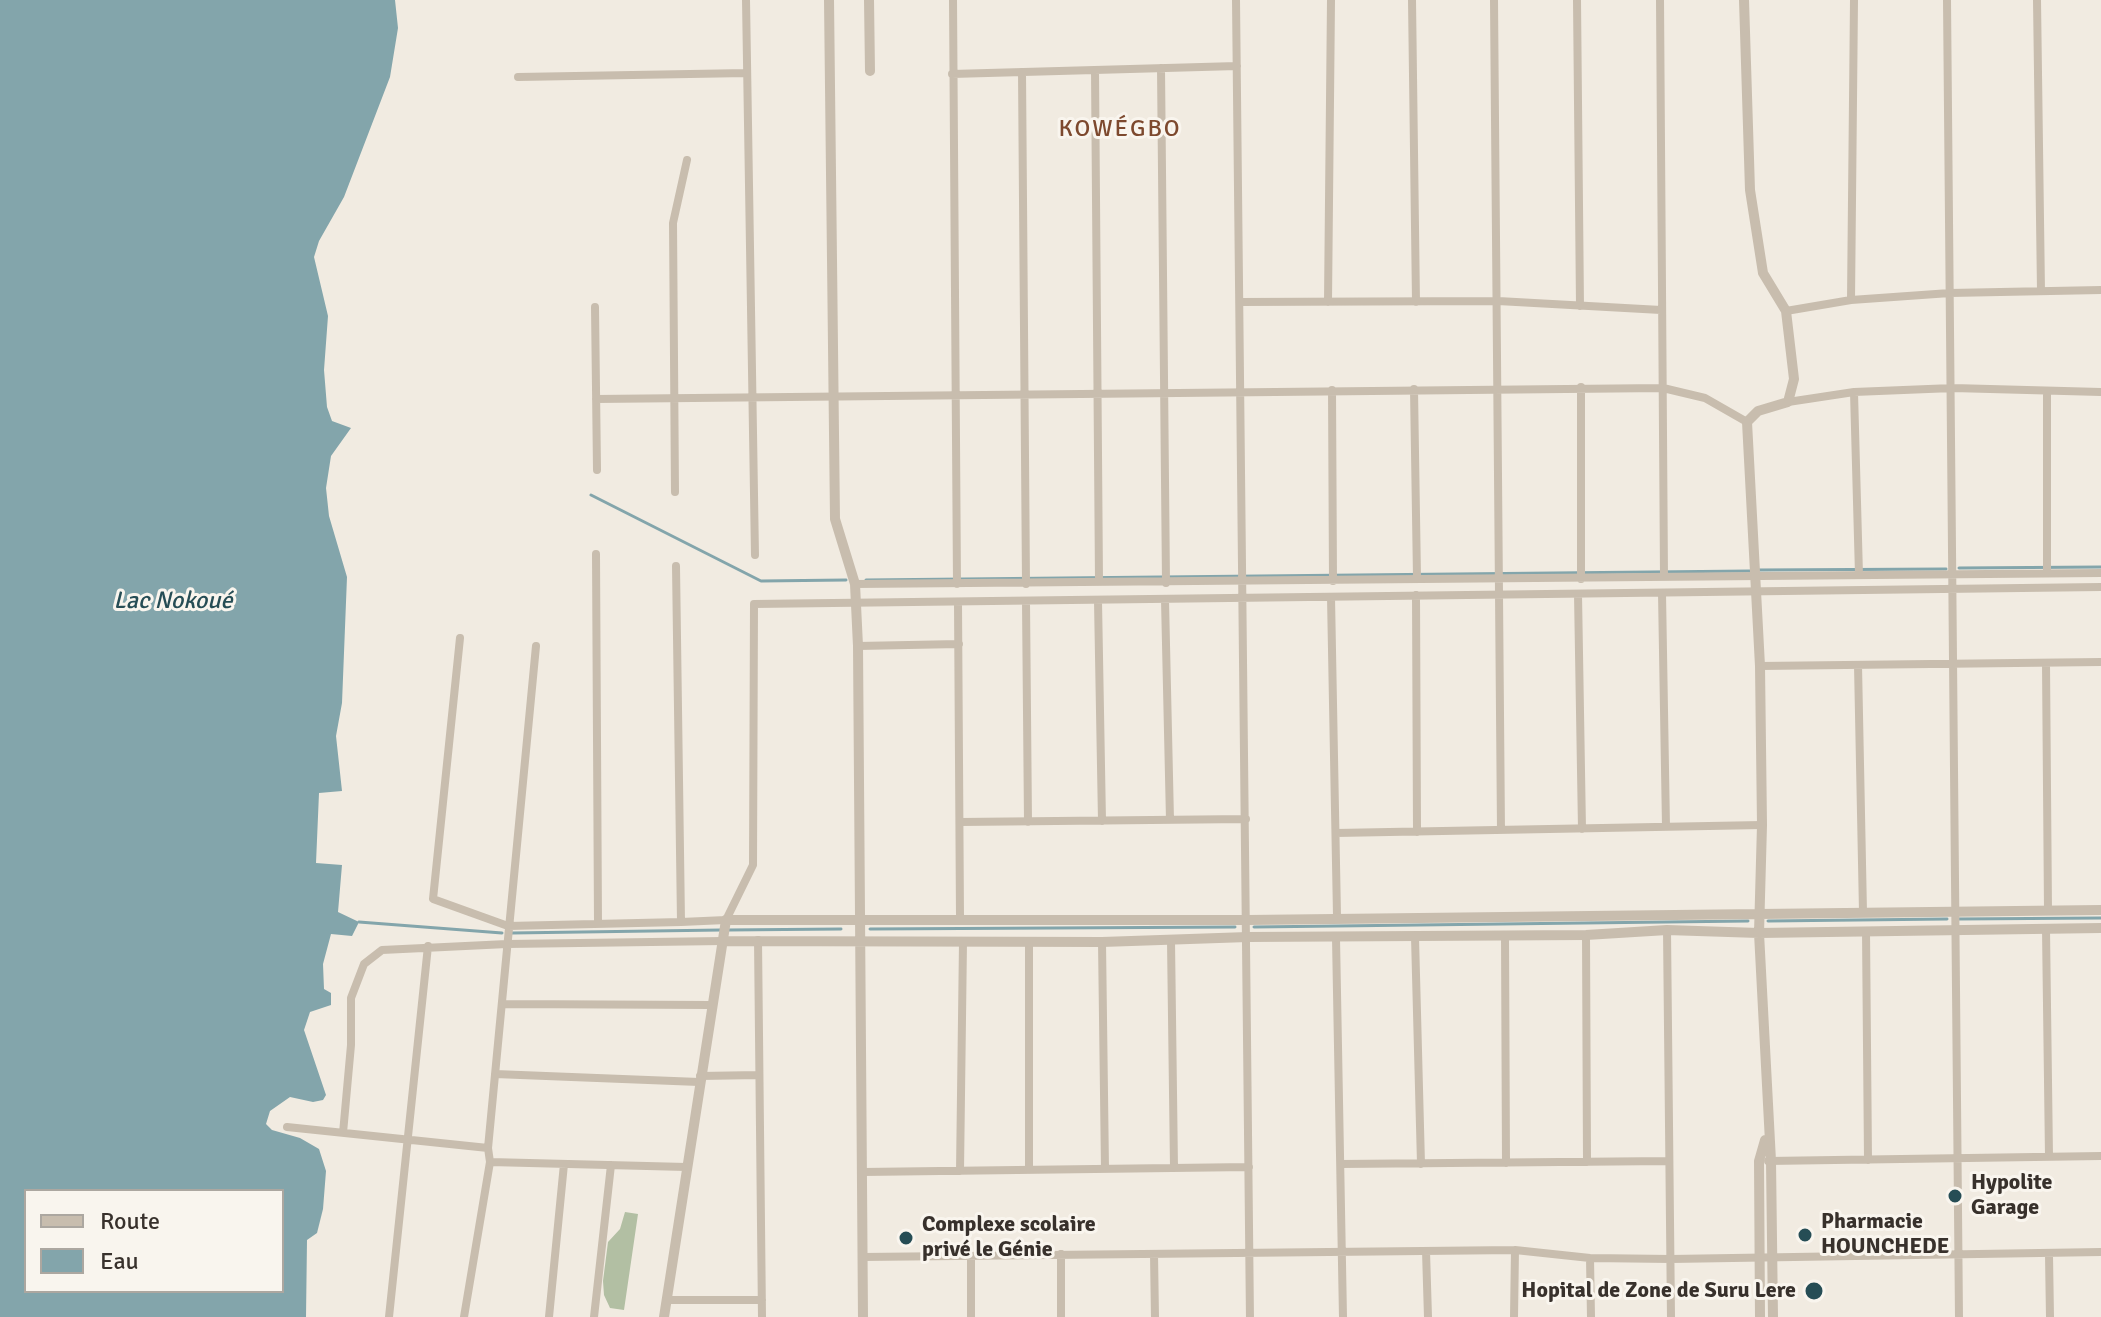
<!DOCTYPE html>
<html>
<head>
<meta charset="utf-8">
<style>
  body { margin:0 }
  #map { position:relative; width:2101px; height:1317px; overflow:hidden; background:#f1ebe1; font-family:Signika,sans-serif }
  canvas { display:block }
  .legend { position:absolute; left:24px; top:1189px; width:260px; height:104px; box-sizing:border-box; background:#f9f5ee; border:2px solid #aca7a0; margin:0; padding:10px 14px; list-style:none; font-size:24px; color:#38312c }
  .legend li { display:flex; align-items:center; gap:16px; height:40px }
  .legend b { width:40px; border:2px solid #aca7a0 }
</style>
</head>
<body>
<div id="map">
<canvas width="2101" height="1317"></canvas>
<ul class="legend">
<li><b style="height:10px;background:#c8bdae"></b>Route</li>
<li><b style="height:22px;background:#83a5ab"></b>Eau</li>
</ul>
</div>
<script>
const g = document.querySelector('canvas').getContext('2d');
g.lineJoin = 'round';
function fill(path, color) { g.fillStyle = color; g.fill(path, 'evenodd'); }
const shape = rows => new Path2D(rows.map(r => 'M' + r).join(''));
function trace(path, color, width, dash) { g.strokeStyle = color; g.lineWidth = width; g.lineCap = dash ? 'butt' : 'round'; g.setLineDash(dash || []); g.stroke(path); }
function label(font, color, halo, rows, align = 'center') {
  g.font = font + ' Signika,sans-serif'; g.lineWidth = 6; g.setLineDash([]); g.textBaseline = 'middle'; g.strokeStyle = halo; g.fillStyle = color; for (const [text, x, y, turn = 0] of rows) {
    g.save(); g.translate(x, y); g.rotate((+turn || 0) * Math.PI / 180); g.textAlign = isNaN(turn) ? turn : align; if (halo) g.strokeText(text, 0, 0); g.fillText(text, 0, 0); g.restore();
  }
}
fill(shape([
  [625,1212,638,1214,624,1310,610,1308,604,1295,603,1281,608,1242,620,1229]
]), '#b2bfa3');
fill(shape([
  [0,0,395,0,398,28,390,77,344,197,319,241,314,257,328,316,324,370,327,407,332,421,351,428,331,456,326,488,329,516,347,577,342,703,336,736,342,791,319,793,316,863,342,865,338,912,359,922,352,936,331,934,323,964,324,989,331,993,331,1005,310,1012,304,1030,326,1095,323,1100,313,1102,290,1097,270,1111,266,1124,272,1130,300,1138,319,1149,326,1171,323,1209,317,1233,307,1240,306,1317,0,1317],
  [26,1191,282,1191,282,1291,26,1291]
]), '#83a5ab');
trace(shape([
  [591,495,761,581,846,580],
  [1959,568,2101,567],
  [1758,570,1946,569],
  [866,580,1750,571],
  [1958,919,2101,918],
  [1768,921,1947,919],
  [359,922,502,933],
  [1254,927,1748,921],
  [870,929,1235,927],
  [728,930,841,929],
  [512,933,721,930]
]), '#83a5ab', 3);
trace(shape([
  [746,0,755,555],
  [953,0,957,584],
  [1236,0,1250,1317],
  [1412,0,1416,302],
  [1494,0,1501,830],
  [1577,0,1580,306],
  [1660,0,1664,576],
  [1947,0,1959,1317],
  [2037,0,2041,291],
  [1161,68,1166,583],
  [1095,70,1099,582],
  [1022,72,1026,584],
  [952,74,1237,66],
  [518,77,747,73],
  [1851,300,1854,0],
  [1240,302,1498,301,1661,310],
  [1328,302,1331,0],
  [595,307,597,470],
  [1786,311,1851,300,1950,293,2101,290],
  [1581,387,1581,579],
  [1414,389,1417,578],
  [1332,390,1333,581],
  [1854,392,1859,575],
  [2047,392,2047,573],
  [596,399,1663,388,1705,398,1747,422],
  [1788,402,1854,392,1953,388,2101,392],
  [675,492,673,223,687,160],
  [596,554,598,923],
  [676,566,681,922],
  [855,584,2101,573],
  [1662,593,1666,827],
  [1578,594,1582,829],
  [1416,595,1417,832],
  [1331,597,1337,916],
  [1165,600,1170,820],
  [1098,601,1102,821],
  [1026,602,1028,822],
  [958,603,960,918],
  [460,638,433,899,508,926,681,922,726,920,753,865,754,604,2101,587],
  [858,646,959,644],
  [2046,663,2048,911],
  [1858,665,1863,912],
  [1760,666,2101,662],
  [961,822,1246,819],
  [1336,833,1762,825],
  [2046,929,2049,1157],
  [1667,930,1671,1317],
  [1866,931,1868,1160],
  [1586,935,1587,1162],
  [1505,936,1506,1163],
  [1415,937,1421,1164],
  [1336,938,1343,1317],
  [758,940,762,1317],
  [1171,941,1174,1168],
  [1102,942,1105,1169],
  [502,1004,710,1005],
  [495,1074,699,1082],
  [700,1076,759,1075],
  [287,1127,488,1148],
  [343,1133,351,1045,351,998,364,964,382,950,507,944,723,941],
  [1768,1161,2101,1156],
  [490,1162,686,1167],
  [1341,1164,1669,1161],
  [1029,1170,1029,941],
  [960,1171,963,942],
  [863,1172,1249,1167],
  [1426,1251,1428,1317],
  [1061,1254,1061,1317],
  [1154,1254,1155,1317],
  [2049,1255,2050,1317],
  [971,1256,971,1317],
  [863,1257,1515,1250,1590,1258,1671,1259,2101,1252],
  [1590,1258,1591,1317],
  [666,1300,762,1300],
  [389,1317,428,946],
  [464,1317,490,1162,488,1148,536,646],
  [549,1317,564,1164],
  [594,1317,611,1165],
  [1514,1317,1515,1250]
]), '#c8bdae', 8);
trace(shape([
  [829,0,835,519,855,584,858,646,863,1317],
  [869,0,870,71],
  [1744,0,1750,190,1763,273,1786,311,1794,379,1788,402,1758,411,1747,422,1760,666,1762,825,1759,933,1771,1161,1773,1317],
  [723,941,1102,942,1248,937,1586,935,1667,930,1759,933,2101,928],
  [664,1317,726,920,1248,920,2101,910],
  [1760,1317,1759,1161,1765,1140]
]), '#c8bdae', 10);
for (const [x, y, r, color] of [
  [1955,1196,8,"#264d55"],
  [1805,1235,8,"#264d55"],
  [906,1238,8,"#264d55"],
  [1814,1291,10,"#264d55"]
]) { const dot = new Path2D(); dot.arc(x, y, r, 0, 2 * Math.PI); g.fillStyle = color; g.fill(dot); trace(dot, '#f9f5ee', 3); }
label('bold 22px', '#38312c', '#f9f5ee', [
  ["Hypolite",1971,1183],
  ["Garage",1971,1208],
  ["Pharmacie",1821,1222],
  ["HOUNCHEDE",1821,1247],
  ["Complexe scolaire",922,1225],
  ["privé le Génie",922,1250],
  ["Hopital de Zone de Suru Lere",1796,1291,"right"]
], 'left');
g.letterSpacing = '2px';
label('24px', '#7d492e', '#f9f5ee', [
  ["KOWÉGBO",1120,130]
]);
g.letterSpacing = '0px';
label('italic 24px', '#264d55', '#f9f5ee', [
  ["Lac Nokoué",173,602]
]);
</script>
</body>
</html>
